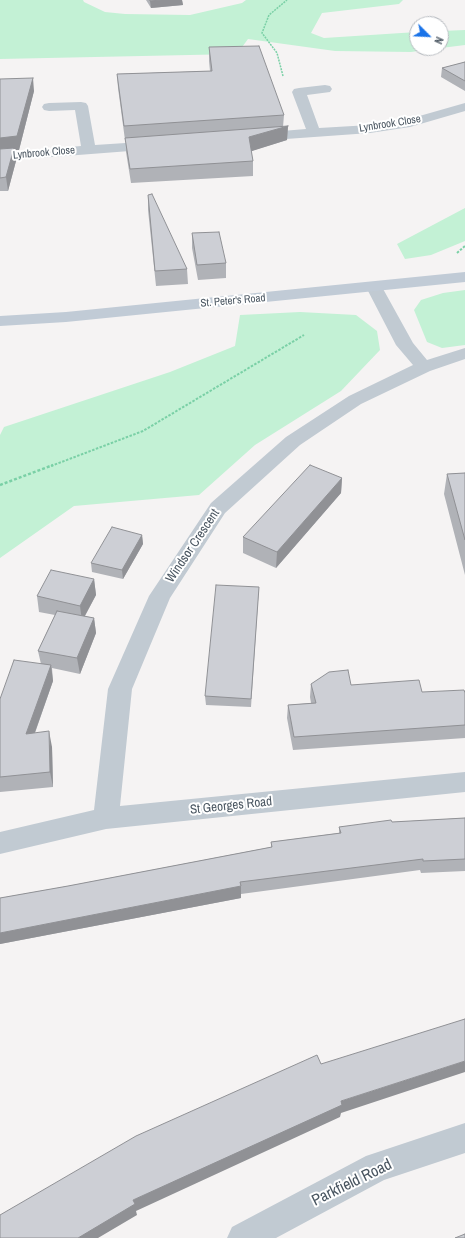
<!DOCTYPE html>
<html>
<head>
<meta charset="utf-8">
<style>
  body { margin:0 }
  #map { position:relative; width:465px; height:1238px; overflow:hidden; background:#f5f3f3; font-family:"Archivo Narrow",sans-serif }
  canvas { display:block }
  .north { position:absolute; left:409px; top:16px; width:40px; height:40px; box-sizing:border-box; background:#fff; border:1px solid #b7bbc0; border-radius:50%; rotate:114deg; font-size:11px; font-weight:700; line-height:16px; text-align:center; color:#4a5661 }
  .north::after { content:''; display:block; margin:auto; width:14px; height:18px; background:#1a73e8; clip-path:polygon(50% 0,100% 100%,50% 72%,0 100%) }
</style>
</head>
<body>
<div id="map">
<canvas width="465" height="1238"></canvas>
<div class="north">N</div>
</div>
<script>
const g = document.querySelector('canvas').getContext('2d');
g.lineJoin = 'round';
function fill(path, color) { g.fillStyle = color; g.fill(path, 'evenodd'); }
const shape = rows => new Path2D(rows.map(r => 'M' + r).join(''));
function trace(path, color, width, dash) { g.strokeStyle = color; g.lineWidth = width; g.lineCap = dash ? 'butt' : 'round'; g.setLineDash(dash || []); g.stroke(path); }
function label(font, color, halo, rows, align = 'center') {
  g.font = font + ' "Archivo Narrow",sans-serif'; g.lineWidth = 4; g.setLineDash([]); g.textBaseline = 'middle'; g.strokeStyle = halo; g.fillStyle = color; for (const [text, x, y, turn = 0] of rows) {
    g.save(); g.translate(x, y); g.rotate((+turn || 0) * Math.PI / 180); g.textAlign = isNaN(turn) ? turn : align; if (halo) g.strokeText(text, 0, 0); g.fillText(text, 0, 0); g.restore();
  }
}
fill(shape([
  [0,0,83,0,84,2,105,12,125,14,190,15,242,3,246,0,403,0,399,4,322,13,311,33,324,38,417,32,417,48,440,48,411,52,335,51,248,39,237,54,0,59],
  [465,30,465,45,441,48,441,31],
  [465,208,465,241,431,255,405,259,397,244],
  [465,290,465,345,442,348,427,342,414,310,421,300,443,293],
  [300,312,356,315,377,331,380,350,341,391,255,445,199,495,74,506,0,558,0,435,4,427,170,372,235,346,240,315]
]), '#c3f1d5');
trace(shape([
  [283,76,277,53,262,33,269,15,287,0]
]), '#7ad0a6', 1.5, [2, 1]);
trace(shape([
  [457,253,465,246],
  [51,466,143,431,304,335]
]), '#7ad0a6', 2, [2.5, 1.5]);
trace(shape([
  [0,485,53,465]
]), '#7ad0a6', 2.5, [3, 2]);
fill(shape([
  [325,85,330,86,332,89,330,92,307,95,319,128,370,125,409,119,465,103,465,111,410,127,370,133,258,141,253,140,251,137,253,134,258,133,306,129,292,92,294,89,299,88,325,85],
  [81,102,86,103,88,106,95,145,156,141,161,142,163,145,161,148,156,149,0,161,0,153,81,146,75,110,49,111,44,110,42,107,44,104,49,103,81,102],
  [374,282,380,284,382,287,413,343,427,360,465,348,465,359,430,371,361,404,300,445,225,513,170,598,132,689,120,806,465,772,465,792,106,829,0,854,0,832,94,810,108,689,149,596,211,503,286,437,349,396,413,365,396,345,366,287,368,284,374,282],
  [465,1123,465,1153,384,1180,276,1238,227,1238,232,1227,366,1156,465,1123]
]), '#c1cad2');
fill(shape([
  [465,272,465,282,66,322,0,326,0,316,66,312,465,272]
]), '#c1cbd6');
fill(shape([
  [146,0,184,0,182,0,183,5,151,8],
  [209,47,284,115,283,127,288,126,287,140,251,151,253,161,253,176,131,183,126,152,126,140,125,140,118,88,117,74,210,71,209,61],
  [465,62,465,91,441,77,442,68],
  [0,79,34,91,19,150,14,150,16,161,8,191,0,191],
  [148,195,187,269,188,284,156,286,148,210],
  [192,233,226,263,226,278,198,280,192,248],
  [465,473,465,575,444,494,447,474],
  [342,478,341,493,276,568,243,553,243,537],
  [142,535,143,544,123,579,92,572,91,563],
  [94,579,96,595,85,616,94,618,96,633,80,674,52,668,53,681,35,733,52,747,53,787,0,792,0,699,41,664,38,651,55,615,39,612,37,596],
  [259,587,251,707,206,705,205,696],
  [311,684,351,685,422,692,465,693,465,738,293,750,287,718,288,705,311,703,310,697],
  [465,818,465,871,421,873,420,870,241,894,241,898,0,944,0,898,68,886,271,847,271,842,339,833,339,827,392,822]
]), '#b0b2b7');
fill(shape([
  [161,0,184,0,182,0,183,5,151,8,150,1],
  [33,78,34,91,19,150,14,150,16,161,8,191,6,177,0,152,0,138],
  [288,126,287,140,249,152,249,137],
  [342,478,341,493,276,568,277,552],
  [142,535,143,544,123,579,122,570],
  [94,579,96,595,82,621,80,606],
  [94,618,96,633,80,674,77,658],
  [51,665,53,681,29,749,26,734],
  [49,731,52,747,53,787,50,772],
  [241,886,241,898,0,944,0,933],
  [465,1061,465,1072,341,1113,340,1117,136,1211,137,1215,98,1238,78,1238,133,1200,341,1101]
]), '#909195');
const building = shape([
  [150,0,161,0,150,1,150,0],
  [259,46,284,115,124,126,117,74,212,71,209,47,259,46],
  [465,62,465,81,442,68,465,62],
  [33,78,17,136,0,138,0,79,33,78],
  [288,126,249,137,253,161,130,169,125,138,288,126],
  [14,148,6,177,0,178,0,149,14,148],
  [152,194,187,269,155,271,148,195,152,194],
  [219,232,226,263,197,265,192,233,219,232],
  [310,465,342,478,277,552,243,537,310,465],
  [465,473,465,540,447,474,465,473],
  [112,527,142,535,122,570,91,563,112,527],
  [51,570,94,579,80,606,37,596,51,570],
  [216,585,259,587,251,699,205,696,216,585],
  [57,611,94,618,77,658,38,651,57,611],
  [14,660,51,665,26,734,49,731,50,772,0,777,0,699,14,660],
  [348,670,351,685,419,680,422,692,464,690,465,693,465,725,294,737,288,705,316,703,311,684,329,672,348,670],
  [465,818,465,859,423,861,423,859,240,882,241,886,0,933,0,898,68,886,272,847,271,842,341,833,339,827,391,820,392,822,465,818],
  [465,1019,465,1061,341,1101,342,1105,133,1200,135,1204,78,1238,0,1238,0,1215,136,1136,317,1055,321,1064,465,1019],
  [465,1234,465,1238,455,1238,465,1234]
]);
fill(building, '#cdcfd5');
trace(building, '#909195', 1);
label('11px', '#4a5661', '#fff', [
  ["Lynbrook Close",390,124,-9],
  ["Lynbrook Close",44,153,-5],
  ["St. Peter's Road",233,301,-5]
]);
label('13px', '#4a5661', '#fff', [
  ["Windsor Crescent",193,546,-56],
  ["St Georges Road",231,806,-6]
]);
label('16px', '#4a5661', '#fff', [
  ["Parkfield Road",352,1183,-26]
]);
</script>
</body>
</html>
